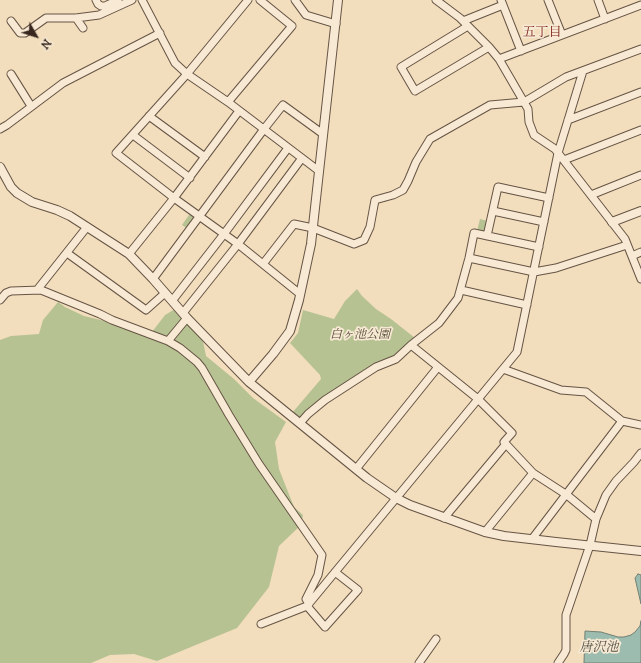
<!DOCTYPE html>
<html>
<head>
<meta charset="utf-8">
<style>
  body { margin:0 }
  #map { position:relative; width:641px; height:663px; overflow:hidden; background:#f2ddbc; font-family:"IM FELL DW Pica",serif }
  canvas { display:block }
  .north { position:absolute; left:16px; top:16px; width:40px; height:40px; -webkit-text-stroke:3px #f7e9d3; paint-order:stroke; rotate:129deg; font-size:11px; font-weight:700; line-height:16px; text-align:center; color:#37261d }
  .north::after { content:''; display:block; margin:auto; width:14px; height:18px; background:#37261d; clip-path:polygon(50% 0,100% 100%,50% 72%,0 100%) }
</style>
</head>
<body>
<div id="map">
<canvas width="641" height="663"></canvas>
<div class="north">N</div>
</div>
<script>
const g = document.querySelector('canvas').getContext('2d');
g.lineJoin = 'round';
function fill(path, color) { g.fillStyle = color; g.fill(path, 'evenodd'); }
const shape = rows => new Path2D(rows.map(r => 'M' + r).join(''));
function trace(path, color, width, dash) { g.strokeStyle = color; g.lineWidth = width; g.lineCap = dash ? 'butt' : 'round'; g.setLineDash(dash || []); g.stroke(path); }
function label(font, color, halo, rows, align = 'center') {
  g.font = font + ' "IM FELL DW Pica","Noto Serif JP",serif'; g.lineWidth = 3.5; g.setLineDash([]); g.textBaseline = 'middle'; g.strokeStyle = halo; g.fillStyle = color; for (const [text, x, y, turn = 0] of rows) {
    g.save(); g.translate(x, y); g.rotate((+turn || 0) * Math.PI / 180); g.textAlign = isNaN(turn) ? turn : align; if (halo) g.strokeText(text, 0, 0); g.fillText(text, 0, 0); g.restore();
  }
}
fill(shape([
  [191,212,198,216,188,229,182,225],
  [480,219,488,221,485,233,477,231],
  [357,289,362,296,376,309,391,319,415,338,394,357,343,384,328,394,316,403,299,419,292,413,321,379,320,375,290,343,298,333,303,310,334,319,345,301],
  [58,302,65,307,84,316,152,332,165,315,175,309,202,336,206,356,234,379,253,398,286,422,275,442,279,469,294,507,303,515,301,525,279,546,269,587,237,628,157,661,134,654,110,655,91,663,0,663,0,340,11,336,39,334,43,320]
]), '#b7c293');
const water = shape([
  [638,574,641,575,641,604,635,578,638,574],
  [641,621,641,663,584,663,585,631,601,632,618,637,624,637,631,635,635,632,640,626,641,621]
]);
fill(water, '#9bbcae');
trace(water, '#738074', 1);
const minor = shape([
  [96,0,98,4,101,6,105,6,118,0],
  [142,0,175,63,187,74,228,102,319,171],
  [248,0,187,74,116,153,174,198,238,244,300,294],
  [295,0,306,15,336,24],
  [436,0,460,18,489,47,499,59,528,109,529,122,534,135,555,149,625,239,641,279],
  [501,0,521,51],
  [548,0,562,35],
  [598,0,605,19],
  [76,18,83,28],
  [11,21,20,33,25,33,46,18,76,18,99,15,132,0],
  [463,21,503,5],
  [468,26,401,67,415,91,489,47],
  [499,59,641,5],
  [11,74,31,106],
  [228,102,292,26,260,0],
  [149,116,205,157],
  [568,120,641,92],
  [0,129,7,125,63,83,160,33],
  [133,135,190,178],
  [564,160,641,130],
  [591,195,641,175],
  [493,211,544,222],
  [487,236,498,187,549,198],
  [67,253,146,310,165,293],
  [129,254,174,198,239,111],
  [632,256,641,252],
  [469,258,534,272,556,268,627,245],
  [263,264,294,224,313,228,354,244,364,240,370,227,375,200,393,195,403,190,408,181,416,162,430,139,490,105,524,102,566,77,641,49],
  [153,279,264,129,283,105,323,134],
  [37,290,87,227],
  [461,290,527,305],
  [0,300,6,293,11,291,41,290,100,314,112,320,168,341,180,348,197,362,202,368,229,415,259,464,322,555,318,575,306,599,309,604],
  [172,301,224,234,288,148],
  [183,313,238,244,302,158],
  [168,341,187,318],
  [411,345,478,399,512,433,504,442,533,473,567,495,596,519],
  [503,369,561,390,586,392,622,421,641,425],
  [300,423,308,414,325,400,376,367,396,359,411,345,439,323,458,298,469,258,474,233,539,247],
  [356,469,438,367],
  [444,518,506,444],
  [485,532,533,473],
  [532,539,622,421],
  [307,606,325,627,358,590,335,572],
  [261,624,307,606,517,352,558,153,583,71],
  [419,663,436,639],
  [558,663,564,654,566,650,566,615,590,545,596,519,606,495,616,481,634,462,641,453]
]);
const tertiary = shape([
  [0,167,11,187,17,193,32,202,57,210,70,216,129,254,153,279,187,318,249,382,367,478,396,498,410,505,485,532,504,536,556,542,641,551],
  [612,222,641,211],
  [249,382,273,354,290,331,299,300,311,244,338,0]
]);
trace(minor, '#665445', 9);
trace(tertiary, '#665445', 10);
trace(minor, '#f7e9d3', 7);
trace(tertiary, '#f7e9d3', 8);
label('italic 12px', '#574d3a', '#f7e9d3', [
  ["白ヶ池公園",360,336]
]);
label('13px', '#7a1f14', '#f7e9d3', [
  ["五丁目",542,33]
]);
label('italic 13px', '#504c41', '#f7e9d3', [
  ["唐沢池",599,648]
]);
</script>
</body>
</html>
